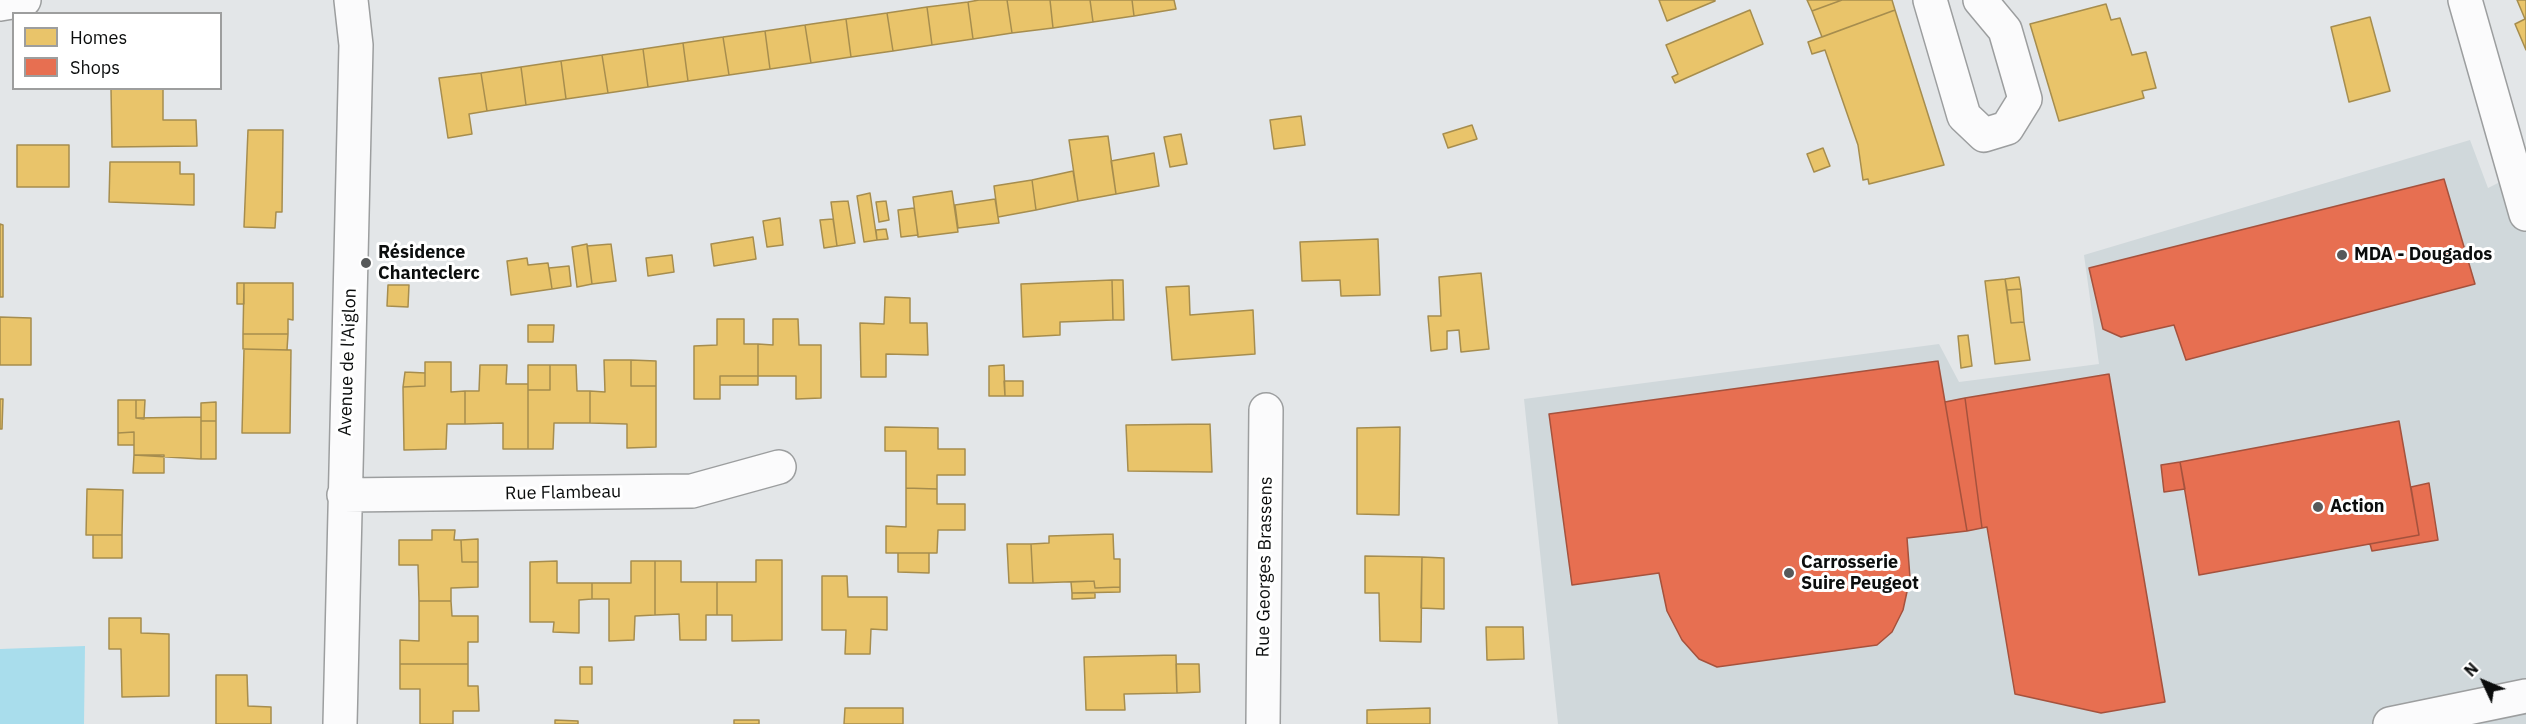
<!DOCTYPE html>
<html>
<head>
<meta charset="utf-8">
<style>
  body { margin:0 }
  #map { position:relative; width:2526px; height:724px; overflow:hidden; background:#e3e6e8; font-family:"IBM Plex Sans",sans-serif }
  canvas { display:block }
  .legend { position:absolute; left:12px; top:12px; width:210px; height:78px; box-sizing:border-box; background:#fff; border:2px solid #9d9e9e; margin:0; padding:8px 10px; list-style:none; font-size:18px; color:#0b0d0d }
  .legend li { display:flex; align-items:center; gap:12px; height:30px }
  .legend b { width:30px; border:2px solid #9d9e9e }
  .north { position:absolute; left:2454px; top:652px; width:60px; height:60px; -webkit-text-stroke:4px #fff; paint-order:stroke; rotate:314deg; font-size:16px; font-weight:700; line-height:24px; text-align:center; color:#0b0d0d }
  .north::after { content:''; display:block; margin:auto; width:21px; height:27px; background:#0b0d0d; clip-path:polygon(50% 0,100% 100%,50% 72%,0 100%) }
</style>
</head>
<body>
<div id="map">
<canvas width="2526" height="724"></canvas>
<ul class="legend">
<li><b style="height:16px;background:#e9c46a"></b>Homes</li>
<li><b style="height:16px;background:#e76f51"></b>Shops</li>
</ul>
<div class="north">N</div>
</div>
<script>
const g = document.querySelector('canvas').getContext('2d');
g.lineJoin = 'round';
function fill(path, color) { g.fillStyle = color; g.fill(path, 'evenodd'); }
const shape = rows => new Path2D(rows.map(r => 'M' + r).join(''));
function trace(path, color, width, dash) { g.strokeStyle = color; g.lineWidth = width; g.lineCap = dash ? 'butt' : 'round'; g.setLineDash(dash || []); g.stroke(path); }
function label(font, color, halo, rows, align = 'center') {
  g.font = font + ' "IBM Plex Sans",sans-serif'; g.lineWidth = 6; g.setLineDash([]); g.textBaseline = 'middle'; g.strokeStyle = halo; g.fillStyle = color; for (const [text, x, y, turn = 0] of rows) {
    g.save(); g.translate(x, y); g.rotate((+turn || 0) * Math.PI / 180); g.textAlign = isNaN(turn) ? turn : align; if (halo) g.strokeText(text, 0, 0); g.fillText(text, 0, 0); g.restore();
  }
}
fill(shape([
  [2470,140,2488,188,2526,169,2526,724,1558,724,1524,399,1939,344,1959,382,2099,364,2084,255]
]), '#d0d8db');
fill(shape([
  [85,646,84,724,0,724,0,649]
]), '#a9ddec');
const homes = shape([
  [979,0,1007,0,1012,33,973,39,968,2,979,0],
  [1007,0,1050,0,1053,28,1012,33,1007,0],
  [1050,0,1090,0,1093,22,1053,28,1050,0],
  [1090,0,1132,0,1134,16,1093,22,1090,0],
  [1132,0,1174,0,1176,9,1134,16,1132,0],
  [1659,0,1715,0,1715,1,1667,21,1659,0],
  [1807,0,1842,0,1812,11,1807,0],
  [1842,0,1892,0,1895,10,1822,37,1812,11,1842,0],
  [2517,0,2526,0,2526,50,2515,24,2525,19,2517,0],
  [968,2,973,39,932,45,927,7,968,2],
  [2106,4,2111,20,2120,18,2132,55,2146,52,2156,88,2142,91,2144,98,2059,121,2030,24,2106,4],
  [927,7,932,45,893,51,887,13,927,7],
  [1750,10,1763,44,1675,83,1672,77,1678,74,1666,45,1750,10],
  [1895,10,1944,165,1869,184,1868,179,1863,180,1858,145,1825,50,1812,54,1808,42,1895,10],
  [887,13,893,51,851,57,846,19,887,13],
  [2370,17,2390,91,2349,102,2331,27,2370,17],
  [846,19,851,57,811,63,805,25,846,19],
  [805,25,811,63,770,69,765,31,805,25],
  [765,31,770,69,729,75,723,37,765,31],
  [723,37,729,75,688,81,683,43,723,37],
  [683,43,688,81,648,87,643,49,683,43],
  [643,49,648,87,608,93,602,55,643,49],
  [602,55,608,93,566,99,561,61,602,55],
  [561,61,566,99,526,105,521,67,561,61],
  [521,67,526,105,487,111,481,73,521,67],
  [481,73,487,111,469,114,472,134,448,138,439,78,481,73],
  [111,88,163,88,163,120,196,120,197,146,112,147,111,88],
  [1301,116,1305,145,1274,149,1270,120,1301,116],
  [1472,125,1477,139,1448,148,1443,134,1472,125],
  [248,130,283,130,282,212,276,212,275,228,244,227,248,130],
  [1181,134,1187,164,1170,167,1164,137,1181,134],
  [1108,136,1116,194,1078,201,1069,140,1108,136],
  [17,145,69,145,69,187,17,187,17,145],
  [1823,148,1830,166,1814,172,1807,154,1823,148],
  [1154,153,1159,186,1116,194,1111,161,1154,153],
  [110,162,180,162,180,174,194,174,194,205,109,202,110,162],
  [1073,171,1078,201,1036,210,1032,180,1073,171],
  [1032,180,1036,210,998,217,994,186,1032,180],
  [952,191,958,232,918,237,913,197,952,191],
  [870,193,877,240,864,242,857,196,870,193],
  [995,199,999,223,958,228,955,205,995,199],
  [848,201,855,243,837,246,831,202,848,201],
  [886,201,889,220,879,222,876,202,886,201],
  [914,208,918,235,901,237,898,210,914,208],
  [780,218,783,245,767,247,763,221,780,218],
  [833,219,837,246,824,248,820,220,833,219],
  [0,224,3,225,3,297,0,297,0,224],
  [886,229,888,239,877,240,876,230,886,229],
  [753,237,756,259,714,266,711,244,753,237],
  [1378,239,1380,295,1341,296,1340,280,1302,281,1300,242,1378,239],
  [587,244,592,284,577,287,572,247,587,244],
  [611,244,616,281,592,284,587,246,611,244],
  [672,255,674,272,648,276,646,258,672,255],
  [527,258,528,265,548,263,552,289,511,295,507,261,527,258],
  [569,266,571,286,552,289,549,268,569,266],
  [1481,273,1489,349,1461,352,1459,330,1447,331,1447,349,1431,351,1428,316,1441,316,1439,277,1481,273],
  [2019,277,2021,289,2007,290,2005,279,2019,277],
  [2005,279,2011,323,2024,322,2030,360,1995,364,1985,281,2005,279],
  [1112,280,1123,280,1124,320,1113,320,1112,280],
  [1112,280,1113,320,1060,322,1060,335,1023,337,1021,284,1112,280],
  [237,283,244,283,244,304,237,304,237,283],
  [244,283,293,283,293,320,288,319,288,334,243,334,244,283],
  [388,285,409,285,408,307,387,306,388,285],
  [1189,286,1190,315,1253,310,1255,354,1172,360,1166,287,1189,286],
  [2021,289,2024,322,2011,323,2007,290,2021,289],
  [885,297,910,298,910,323,927,323,928,355,886,354,886,377,861,377,860,323,884,324,885,297],
  [0,317,31,318,31,365,0,365,0,317],
  [717,319,744,319,744,344,758,344,758,376,720,376,720,399,694,399,694,346,717,345,717,319],
  [773,319,798,319,799,345,821,345,821,398,796,399,796,376,758,376,758,344,773,345,773,319],
  [528,325,554,325,553,342,528,342,528,325],
  [243,334,288,334,287,350,243,349,243,334],
  [1968,335,1972,366,1961,368,1958,336,1968,335],
  [244,349,291,350,290,433,242,433,244,349],
  [604,360,631,360,631,386,656,386,656,447,627,448,627,424,590,423,590,391,605,392,604,360],
  [631,360,656,361,656,386,631,386,631,360],
  [425,362,451,362,451,392,465,391,465,424,447,424,446,449,404,450,403,387,425,386,425,362],
  [480,365,507,365,506,384,528,384,528,449,503,449,503,423,465,424,465,391,479,391,480,365],
  [528,365,550,365,550,390,528,390,528,365],
  [550,365,576,365,577,391,590,391,590,423,554,423,553,449,528,449,528,390,550,390,550,365],
  [1004,365,1005,396,989,396,989,366,1004,365],
  [405,372,425,373,425,386,403,387,405,372],
  [720,376,758,376,758,385,720,385,720,376],
  [1004,381,1023,381,1023,396,1005,396,1004,381],
  [0,399,3,399,2,429,0,429,0,399],
  [118,400,136,400,136,418,201,417,201,459,134,455,134,432,118,433,118,400],
  [136,400,145,400,144,419,136,418,136,400],
  [216,402,216,421,201,421,201,403,216,402],
  [201,421,216,421,216,459,201,459,201,421],
  [1210,424,1212,472,1128,471,1126,425,1210,424],
  [885,427,938,428,938,449,965,449,965,475,937,475,937,489,906,488,906,451,885,451,885,427],
  [1400,427,1399,515,1357,514,1357,428,1400,427],
  [134,432,134,445,118,445,118,433,134,432],
  [134,455,164,455,164,473,133,473,134,455],
  [906,488,937,489,937,504,965,504,965,530,938,530,937,553,886,553,886,526,906,527,906,488],
  [87,489,123,490,122,535,86,535,87,489],
  [432,530,455,530,454,540,461,540,462,562,478,562,478,587,451,588,451,601,419,601,418,565,399,565,399,540,432,540,432,530],
  [1113,534,1114,559,1120,559,1120,587,1095,588,1094,581,1033,583,1031,544,1049,543,1049,536,1113,534],
  [93,535,122,535,122,558,93,558,93,535],
  [478,539,478,562,462,562,461,540,478,539],
  [1007,544,1031,544,1033,583,1009,583,1007,544],
  [898,553,929,553,929,573,898,572,898,553],
  [1365,556,1422,557,1421,642,1380,641,1379,593,1365,593,1365,556],
  [1422,557,1444,558,1444,609,1421,608,1422,557],
  [756,560,782,560,782,640,732,641,732,615,717,615,717,582,756,582,756,560],
  [557,561,557,583,592,583,592,599,579,600,579,633,553,632,554,622,530,622,530,562,557,561],
  [631,561,655,561,655,615,635,616,634,640,609,641,609,599,592,599,592,583,631,583,631,561],
  [655,561,681,561,681,582,717,582,717,615,706,615,706,640,680,640,679,614,655,615,655,561],
  [822,576,847,576,848,597,887,597,887,630,871,629,870,654,845,654,846,630,822,630,822,576],
  [1094,581,1095,588,1120,587,1120,592,1072,593,1071,582,1094,581],
  [1072,593,1095,593,1095,598,1072,599,1072,593],
  [419,601,451,601,452,616,478,616,478,642,468,642,468,664,400,664,400,640,419,641,419,601],
  [109,618,141,618,141,633,169,634,169,696,122,697,121,649,109,649,109,618],
  [1486,627,1523,627,1524,659,1487,660,1486,627],
  [1176,655,1177,693,1124,694,1125,710,1086,710,1084,657,1176,655],
  [400,664,468,664,468,686,478,686,479,711,453,711,453,724,420,724,420,689,400,689,400,664],
  [1176,664,1199,664,1200,692,1177,693,1176,664],
  [580,667,592,667,592,684,580,684,580,667],
  [216,675,247,675,248,706,271,707,271,724,216,724,216,675],
  [845,708,903,708,903,724,844,724,845,708],
  [1430,708,1430,724,1367,724,1367,710,1430,708],
  [555,720,578,721,578,724,555,724,555,720],
  [734,720,759,720,759,724,734,724,734,720]
]);
fill(homes, '#e9c46a');
trace(homes, '#a68d4e', 1.5);
const shops = shape([
  [2444,179,2475,284,2186,360,2174,325,2121,337,2103,329,2089,268,2444,179],
  [1938,361,1967,531,1907,538,1910,578,1903,610,1892,632,1877,645,1717,667,1699,659,1682,640,1667,611,1659,573,1572,585,1549,414,1938,361],
  [2109,374,2165,702,2101,713,2015,694,1987,527,1982,528,1965,398,2109,374],
  [1965,398,1982,528,1967,531,1945,402,1965,398],
  [2399,421,2419,535,2199,575,2180,462,2399,421],
  [2180,462,2185,489,2164,492,2161,465,2180,462],
  [2429,483,2438,540,2372,551,2370,544,2419,535,2411,487,2429,483]
]);
fill(shops, '#e76f51');
trace(shops, '#a5523d', 1.5);
const minor = shape([
  [1930,0,1964,116,1984,135,2007,128,2025,99,2005,30,1980,0],
  [344,495,692,491,779,467],
  [340,724,356,45,351,0],
  [1263,724,1266,410],
  [2390,724,2526,696]
]);
const major = shape([
  [2465,0,2526,214],
  [0,4,24,0]
]);
trace(minor, '#9c9e9f', 36);
trace(major, '#9c9e9f', 36);
trace(minor, '#fbfbfc', 33);
trace(major, '#fbfbfc', 33);
for (const [x, y, r, color] of [
  [2342,255,6,"#57595a"],
  [366,263,6,"#57595a"],
  [2318,507,6,"#57595a"],
  [1789,573,6,"#57595a"]
]) { const dot = new Path2D(); dot.arc(x, y, r, 0, 2 * Math.PI); g.fillStyle = color; g.fill(dot); trace(dot, '#fff', 2); }
label('bold 18px', '#0b0d0d', '#fff', [
  ["Résidence",378,253],
  ["Chanteclerc",378,274],
  ["MDA - Dougados",2354,255],
  ["Action",2330,507],
  ["Carrosserie",1801,563],
  ["Suire Peugeot",1801,584]
], 'left');
label('18px', '#0b0d0d', '#fff', [
  ["Avenue de l'Aiglon",348,362,-88],
  ["Rue Flambeau",563,493,-1],
  ["Rue Georges Brassens",1265,567,-89]
]);
</script>
</body>
</html>
